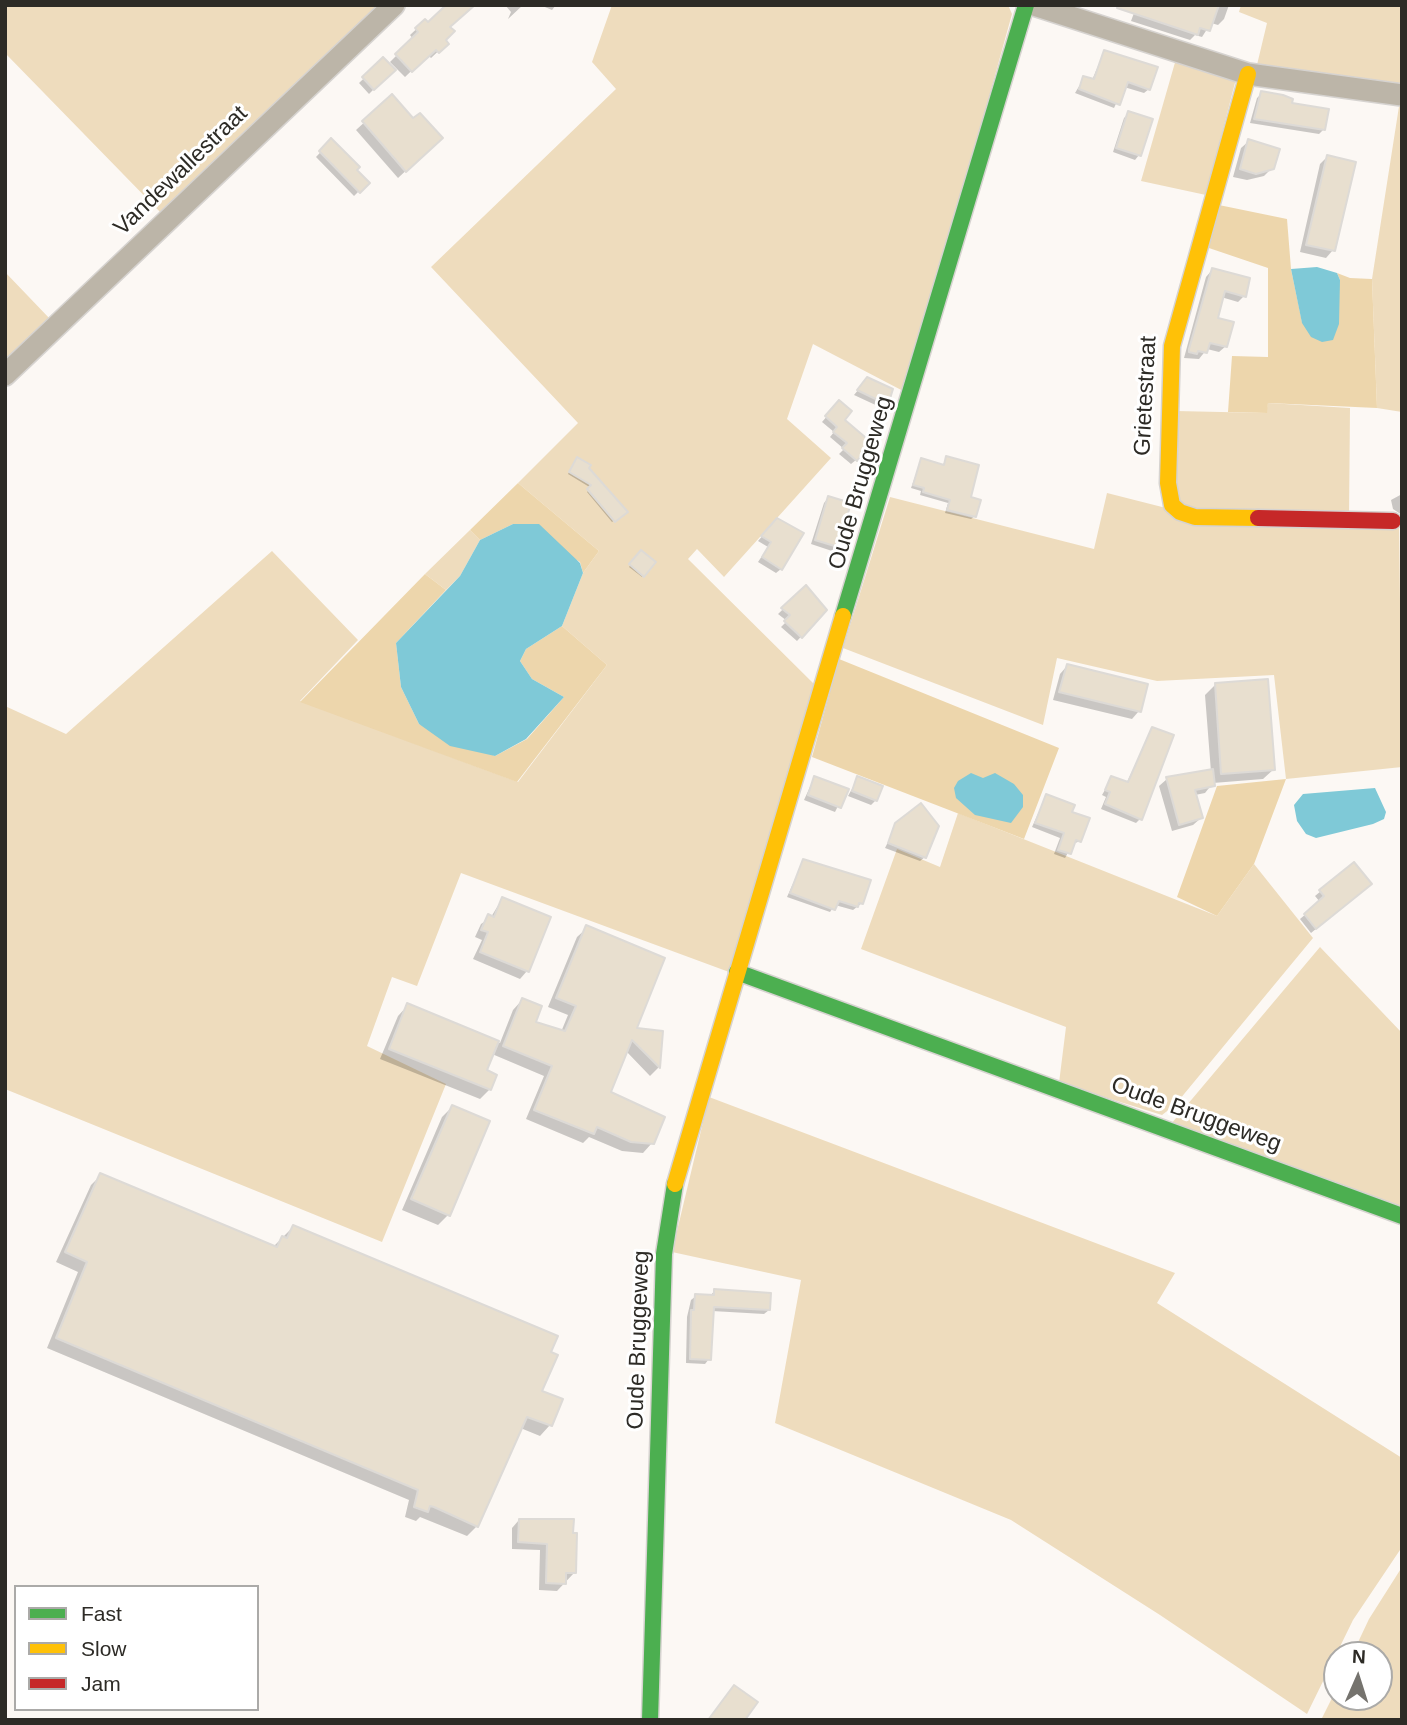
<!DOCTYPE html>
<html>
<head>
<meta charset="utf-8">
<style>
  body { margin:0 }
  #map { position:relative; width:1407px; height:1725px; overflow:hidden; background:#fcf8f4; font-family:Helvetica,sans-serif }
  canvas { display:block }
  .frame { position:absolute; inset:0; border:7px solid #2d2b26; pointer-events:none }
  .legend { position:absolute; left:14px; top:1585px; width:245px; height:126px; box-sizing:border-box; background:#fff; border:2px solid #abaaa8; margin:0; padding:9px 12px; list-style:none; font-size:21px; color:#2d2b26 }
  .legend li { display:flex; align-items:center; gap:14px; height:35px }
  .legend b { width:35px; border:2px solid #abaaa8 }
  .north { position:absolute; left:1323px; top:1641px; width:70px; height:70px; box-sizing:border-box; background:#fff; border:2px solid #abaaa8; border-radius:50%; rotate:3deg; font-size:19px; font-weight:700; line-height:28px; text-align:center; color:#2d2b26 }
  .north::after { content:''; display:block; margin:auto; width:24px; height:32px; background:#75736e; clip-path:polygon(50% 0,100% 100%,50% 72%,0 100%) }
</style>
</head>
<body>
<div id="map">
<canvas width="1407" height="1725"></canvas>
<div class="frame"></div>
<ul class="legend">
<li><b style="height:9px;background:#4caf50"></b>Fast</li>
<li><b style="height:9px;background:#ffc107"></b>Slow</li>
<li><b style="height:9px;background:#c62828"></b>Jam</li>
</ul>
<div class="north">N</div>
</div>
<script>
const g = document.querySelector('canvas').getContext('2d');
g.lineJoin = 'round';
function fill(path, color) { g.fillStyle = color; g.fill(path, 'evenodd'); }
const shape = rows => new Path2D(rows.map(r => 'M' + r).join(''));
function trace(path, color, width, dash) { g.strokeStyle = color; g.lineWidth = width; g.lineCap = dash ? 'butt' : 'round'; g.setLineDash(dash || []); g.stroke(path); }
function label(font, color, halo, rows, align = 'center') {
  g.font = font + ' Helvetica,sans-serif'; g.lineWidth = 6; g.setLineDash([]); g.textBaseline = 'middle'; g.strokeStyle = halo; g.fillStyle = color; for (const [text, x, y, turn = 0] of rows) {
    g.save(); g.translate(x, y); g.rotate((+turn || 0) * Math.PI / 180); g.textAlign = isNaN(turn) ? turn : align; if (halo) g.strokeText(text, 0, 0); g.fillText(text, 0, 0); g.restore();
  }
}
fill(shape([
  [5,5,380,5,162,214,5,53],
  [612,5,1008,5,1012,14,907,393,813,344,787,419,831,458,724,577,697,549,688,559,815,685,729,972,461,873,417,986,392,977,367,1046,446,1084,382,1242,5,1089,5,706,66,734,272,551,358,640,300,701,518,782,607,665,562,626,583,573,599,551,518,483,578,423,431,267,616,89,592,62],
  [1241,5,1402,5,1402,90,1256,69,1267,23,1239,12],
  [1176,59,1236,79,1206,195,1141,181],
  [1400,100,1402,100,1402,412,1377,408,1372,279],
  [5,272,51,320,5,364],
  [1268,403,1350,408,1349,517,1399,518,1402,767,1286,779,1274,675,1157,681,1057,658,1043,725,843,648,890,497,1094,549,1107,493,1170,509,1176,411,1266,413],
  [470,530,480,540,460,576,446,590,425,574],
  [958,813,1217,916,1254,864,1313,938,1175,1105,1162,1115,1059,1083,1066,1027,861,949,897,849,940,867],
  [1320,947,1402,1033,1402,1209,1171,1124],
  [709,1097,1175,1273,1157,1303,1402,1458,1402,1547,1353,1620,1307,1714,1160,1615,1011,1520,775,1423,801,1280,672,1252],
  [1402,1567,1402,1720,1321,1720,1337,1688,1337,1697,1379,1697,1379,1655,1352,1655,1369,1619]
]), '#eedcbd');
fill(shape([
  [1214,204,1287,219,1291,269,1302,322,1340,280,1337,273,1350,278,1372,279,1377,408,1268,403,1267,413,1228,412,1232,356,1268,357,1268,268,1203,246],
  [518,483,599,551,583,573,580,562,513,524,480,540,470,530],
  [425,574,446,590,396,643,401,687,419,724,495,756,527,739,564,697,532,679,520,661,526,649,562,626,607,665,517,782,300,702],
  [839,659,1059,748,1024,839,812,757],
  [1286,779,1254,864,1217,916,1177,897,1217,786]
]), '#edd6ac');
fill(shape([
  [1317,267,1337,273,1340,280,1339,324,1333,340,1322,342,1311,337,1302,323,1291,269],
  [513,524,539,524,580,563,583,573,562,626,526,649,520,661,532,679,564,697,526,739,495,756,450,746,419,724,401,687,396,643,460,576,480,540],
  [971,773,983,778,995,773,1014,784,1023,795,1023,807,1011,823,975,815,956,798,954,788,958,781],
  [1375,788,1386,812,1384,819,1373,824,1316,838,1306,834,1297,821,1294,805,1303,794]
]), '#7fc9d7');
fill(shape([
  [505,5,523,5,508,19,511,12],
  [540,5,556,5,552,10],
  [1137,5,1229,5,1224,19,1218,25,1211,23,1202,37,1195,35,1190,40,1131,21],
  [425,21,428,25,448,27,443,40,446,44,431,58,428,55,405,77,390,62,413,39,410,35],
  [1104,52,1149,89,1144,93,1124,87,1114,108,1075,93,1084,78,1092,80],
  [383,60,393,70,369,94,359,83],
  [1262,93,1290,104,1324,129,1319,134,1250,123,1257,98],
  [392,97,413,121,441,138,398,178,356,130],
  [1129,113,1139,155,1135,160,1113,152,1124,118],
  [331,141,367,183,354,196,316,157],
  [1249,141,1272,168,1264,176,1247,180,1233,177,1241,148],
  [1327,157,1333,250,1326,258,1300,252,1320,164],
  [1212,270,1244,296,1238,302,1221,297,1216,319,1226,346,1219,352,1207,349,1199,359,1184,358,1206,277],
  [863,384,891,390,882,408,854,395],
  [835,407,856,460,851,464,839,454,844,449,830,437,834,432,822,422],
  [947,458,969,499,975,516,971,519,945,513,948,503,920,495,921,491,911,488,921,460,942,466],
  [576,461,587,468,626,512,612,522,587,492,591,488,568,474],
  [1402,494,1402,515,1393,509,1391,500],
  [828,498,837,546,832,551,811,544,824,503],
  [772,525,781,569,776,573,758,562,768,547,758,541],
  [641,552,654,562,642,577,629,567],
  [806,587,824,612,797,641,781,627,787,621,778,614],
  [1067,666,1139,711,1132,719,1053,700,1060,674],
  [1215,685,1274,769,1263,779,1213,783,1205,793,1195,795,1201,818,1193,825,1172,831,1159,786,1167,779,1211,772,1205,695],
  [1152,729,1140,819,1136,823,1101,809,1106,797,1102,795,1112,778,1126,784],
  [814,778,846,790,835,812,804,800],
  [858,778,876,800,871,805,848,796],
  [1046,796,1070,813,1080,841,1073,844,1065,858,1054,854,1060,838,1032,827],
  [897,824,925,857,920,861,885,848],
  [803,861,862,903,853,910,835,905,830,912,787,897],
  [1353,864,1365,889,1311,933,1300,919,1320,902,1315,896],
  [502,899,527,971,520,979,473,959,482,940,475,937,481,924,491,917],
  [587,928,635,1030,661,1033,658,1068,650,1076,626,1051,609,1093,652,1143,643,1153,622,1151,589,1137,583,1143,526,1119,544,1076,492,1054,485,1071,490,1089,480,1099,380,1059,398,1016,408,1005,500,1043,513,1010,522,1000,533,1023,561,1032,568,1015,548,1007,577,937],
  [452,1107,448,1215,438,1225,402,1210,442,1117],
  [101,1175,273,1247,293,1227,549,1353,540,1392,560,1400,550,1425,540,1436,518,1427,477,1526,467,1536,420,1517,416,1521,405,1517,409,1500,47,1348,78,1272,56,1262,91,1185],
  [715,1290,769,1310,764,1314,712,1311,709,1359,705,1364,686,1363,687,1317,691,1300,696,1296,711,1295],
  [519,1520,572,1521,574,1573,557,1591,539,1590,540,1550,512,1549,512,1528]
]), '#0003');
const building = shape([
  [446,5,475,5,450,27,455,31,446,40,449,44,439,53,436,50,412,72,395,54,418,32,415,28,425,19,428,22,446,5],
  [1118,5,1219,5,1210,31,1200,28,1198,35,1117,8,1118,5],
  [1104,50,1158,67,1150,90,1128,82,1120,105,1079,89,1083,76,1094,79,1104,50],
  [383,57,396,70,374,90,362,77,383,57],
  [1261,91,1283,95,1293,99,1292,103,1329,109,1325,130,1254,119,1261,91],
  [392,94,413,118,420,113,443,138,406,172,362,121,392,94],
  [1128,111,1153,119,1141,156,1116,148,1128,111],
  [331,138,360,167,357,170,370,183,360,193,319,151,331,138],
  [1248,139,1280,149,1274,169,1256,174,1240,169,1248,139],
  [1327,155,1356,162,1335,251,1306,245,1327,155],
  [1212,268,1250,278,1246,297,1225,291,1218,318,1234,322,1227,347,1210,343,1207,353,1198,351,1197,354,1189,352,1189,349,1212,268],
  [867,377,893,389,888,405,857,390,867,377],
  [839,400,852,411,845,420,872,443,857,461,842,448,847,443,833,432,837,427,825,416,839,400],
  [946,456,979,465,971,497,981,500,976,517,947,510,950,500,923,492,924,488,913,485,921,458,944,465,946,456],
  [577,457,591,465,589,468,628,512,615,522,587,489,591,485,569,472,577,457],
  [828,496,851,503,838,547,815,540,828,496],
  [777,518,804,533,782,570,762,557,771,542,761,536,777,518],
  [641,550,656,562,644,577,629,564,641,550],
  [806,585,827,610,802,638,784,621,790,615,781,608,806,585],
  [1067,664,1148,684,1141,712,1059,692,1067,664],
  [1268,679,1275,770,1221,774,1215,683,1268,679],
  [1152,727,1174,735,1142,820,1105,804,1110,792,1105,790,1111,776,1128,782,1152,727],
  [1213,769,1215,786,1195,790,1203,818,1179,825,1166,777,1213,769],
  [814,776,849,789,841,808,808,795,814,776],
  [857,776,883,786,877,801,852,791,857,776],
  [1046,794,1075,805,1072,812,1090,818,1081,842,1076,840,1071,854,1058,850,1064,833,1035,823,1046,794],
  [921,803,939,826,926,858,888,843,895,823,921,803],
  [803,859,871,880,863,904,859,903,858,907,839,901,835,910,790,893,803,859],
  [1354,862,1372,884,1316,929,1304,914,1324,896,1319,890,1354,862],
  [502,897,551,917,529,972,480,952,488,932,481,930,488,914,494,917,502,897],
  [586,925,665,958,637,1028,663,1031,660,1068,632,1040,611,1092,665,1117,654,1144,631,1142,597,1127,594,1134,534,1110,552,1066,503,1046,522,998,542,1006,536,1022,565,1031,576,1006,556,998,586,925],
  [407,1003,499,1041,487,1070,497,1075,491,1090,389,1049,407,1003],
  [452,1105,490,1121,450,1216,411,1199,452,1105],
  [100,1173,277,1247,282,1236,287,1238,293,1225,558,1336,551,1352,558,1355,542,1391,563,1399,552,1426,527,1417,478,1527,434,1507,430,1506,428,1512,414,1507,418,1490,56,1338,87,1262,65,1252,100,1173],
  [714,1289,771,1293,770,1310,714,1307,711,1360,690,1359,691,1310,694,1310,695,1294,714,1295,714,1289],
  [519,1519,574,1519,573,1533,577,1533,576,1573,566,1573,566,1584,546,1583,547,1544,518,1542,519,1519],
  [734,1685,758,1702,745,1720,708,1720,734,1685]
]);
fill(building, '#e8dfcf');
trace(building, '#dddad6', 2);
const street = shape([
  [1034,5,1248,74,1402,95],
  [5,375,394,5]
]);
const fast = shape([
  [843,616,1026,5],
  [737,972,1402,1216],
  [650,1720,664,1254,675,1184]
]);
const slow = shape([
  [1248,74,1172,346,1168,483,1172,505,1180,512,1195,517,1258,518],
  [675,1184,843,616]
]);
const jam = shape([
  [1258,518,1393,521]
]);
trace(street, '#d6d3d0', 24);
trace(fast, '#d6d3d0', 19);
trace(slow, '#d6d3d0', 19);
trace(jam, '#d6d3d0', 19);
trace(street, '#bcb5a8', 21);
trace(fast, '#4caf50', 16);
trace(slow, '#ffc107', 16);
trace(jam, '#c62828', 16);
label('23px', '#2d2b26', '#fff', [
  ["Vandewallestraat",181,171,-44],
  ["Grietestraat",1146,396,-87],
  ["Oude Bruggeweg",861,483,-74],
  ["Oude Bruggeweg",1196,1115,20],
  ["Oude Bruggeweg",639,1340,-88]
]);
</script>
</body>
</html>
